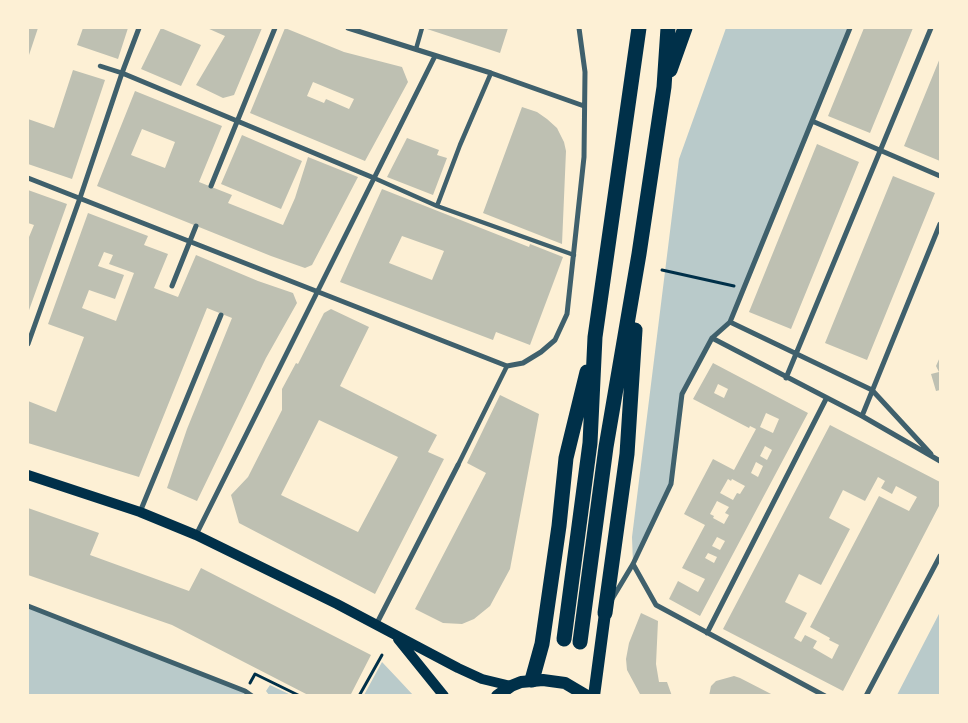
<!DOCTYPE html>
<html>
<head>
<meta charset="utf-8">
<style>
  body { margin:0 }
  #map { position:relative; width:968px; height:723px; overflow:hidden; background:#fdf0d5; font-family:Inter,sans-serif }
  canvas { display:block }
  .frame { position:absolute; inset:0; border:29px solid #fdf0d5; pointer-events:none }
</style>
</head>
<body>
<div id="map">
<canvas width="968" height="723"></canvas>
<div class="frame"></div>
</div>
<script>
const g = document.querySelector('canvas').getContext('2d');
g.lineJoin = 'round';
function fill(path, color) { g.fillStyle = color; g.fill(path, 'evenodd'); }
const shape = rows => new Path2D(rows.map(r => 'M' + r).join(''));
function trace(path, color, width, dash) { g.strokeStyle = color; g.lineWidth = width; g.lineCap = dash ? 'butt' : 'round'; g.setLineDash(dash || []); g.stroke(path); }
fill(shape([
  [726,28,850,28,730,322,712,338,682,394,671,484,633,564,632,537,679,159],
  [28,606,252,695,28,695],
  [940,612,940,695,897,695],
  [382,662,399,680,413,695,364,695],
  [270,685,291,695,269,695,266,691]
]), '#b9caca');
fill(shape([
  [28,28,38,28,28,58],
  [83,28,128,28,118,59,77,45],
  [161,28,201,45,181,86,141,69],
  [207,28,262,28,234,95,223,98,196,85,225,36],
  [285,28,344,52,402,67,408,82,365,161,250,113],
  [313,82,354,99,349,109,326,99,324,103,307,96],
  [427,28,508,28,500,53,427,29],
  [864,28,913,28,870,133,828,116],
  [940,58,940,161,904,146],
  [73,70,105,80,72,179,28,164,28,119,54,128],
  [135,91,222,126,199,182,232,195,228,203,283,225,295,198,308,157,358,177,312,265,305,268,271,256,97,186],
  [142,129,175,142,165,168,131,155],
  [522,107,537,112,547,119,557,128,564,142,566,151,562,244,483,213],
  [242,135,302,161,281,209,221,184],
  [407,138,439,150,437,155,447,158,433,195,387,177],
  [817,144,859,162,791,329,749,312],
  [893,176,935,193,867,360,825,343],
  [382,189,529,247,530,244,563,257,530,345,496,332,493,340,340,282],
  [402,236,444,251,432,280,389,263],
  [28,190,67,204,28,313,28,237,29,237,34,225,28,223],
  [88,213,148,236,144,245,168,254,154,288,178,297,196,255,258,281,293,293,297,303,266,358,197,501,167,488,187,429,232,318,207,308,139,477,28,443,28,401,56,412,84,337,48,324],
  [104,252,113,255,109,264,134,273,116,321,82,308,89,290,115,299,124,275,98,266],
  [331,309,369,327,340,386,437,435,428,452,444,459,375,594,239,523,231,495,248,477,282,410,282,389,296,363,298,364,324,313],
  [319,420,398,457,358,532,281,495],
  [940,357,940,390,936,391,931,374,939,372,936,366],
  [713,363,808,413,700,616,669,599,678,581,698,592,705,579,682,568,705,525,684,514,713,459,734,470,756,429,750,426,749,428,693,399],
  [718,384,728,389,724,398,714,393],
  [766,413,779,419,773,433,760,427],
  [765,446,772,450,767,460,760,456],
  [756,462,763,466,758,477,751,473],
  [728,479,731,481,732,479,745,486,740,494,737,493,733,500,720,493],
  [717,501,729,507,725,513,729,515,724,524,713,518,714,516,710,514],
  [717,537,725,541,720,550,712,546],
  [708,553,717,557,714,563,705,558],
  [500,395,539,414,510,569,490,606,474,619,462,624,443,623,415,609,486,473,467,463],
  [830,425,940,482,940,504,843,691,723,629],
  [878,477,885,481,881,488,892,494,896,486,917,497,909,511,879,496,810,627,830,638,829,640,839,645,832,659,813,648,817,641,805,635,801,642,794,638,807,613,785,602,799,574,821,585,850,529,829,518,843,490,865,501],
  [28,508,99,533,90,555,189,591,201,568,371,655,350,696,310,696,172,625,28,575],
  [641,613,658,621,656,664,659,682,667,682,672,696,641,696,627,670,626,659,629,643],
  [734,676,740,678,775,696,709,696,711,686,716,681]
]), '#bec0b2');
trace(shape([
  [662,270,734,286],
  [250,683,255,674,300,696],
  [359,696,382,655]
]), '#003049', 3);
trace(shape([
  [416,49,422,28],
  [100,66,122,73],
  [374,178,437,206,574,255],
  [437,206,460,145,491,73],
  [458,465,507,366]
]), '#3f606c', 4.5);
trace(shape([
  [348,28,491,73,584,106],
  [122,73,374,178],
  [812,121,940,176],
  [28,178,507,366,523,363,541,352,555,340,567,314,584,157,585,72,579,28],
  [211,186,275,28],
  [172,286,196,226],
  [730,322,872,390,931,454],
  [712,338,862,416,940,461],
  [28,344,80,198,122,73,139,28],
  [786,378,931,28],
  [862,416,940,224],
  [140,512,221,315],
  [196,535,435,56],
  [633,564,656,605,825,696],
  [612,599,633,564,671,484,682,394,712,338,730,322,850,28],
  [28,606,245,691,252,696],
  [376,625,458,465],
  [707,633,826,399],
  [866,696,940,556]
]), '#3f606c', 5);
trace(shape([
  [28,475,140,512,196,535,337,604,458,668,482,679,511,686],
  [398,639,444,696]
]), '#003049', 10);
trace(shape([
  [497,696,511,686,521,682,543,680,565,683,587,696],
  [594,696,605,613]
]), '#003049', 12);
trace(shape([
  [670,70,685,28],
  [605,613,627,454,635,330],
  [564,639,590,443,595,337,639,28],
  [580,642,606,447,639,254,664,87,668,28],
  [532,680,542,644,559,526,566,458,587,372]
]), '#003049', 15);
</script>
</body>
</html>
